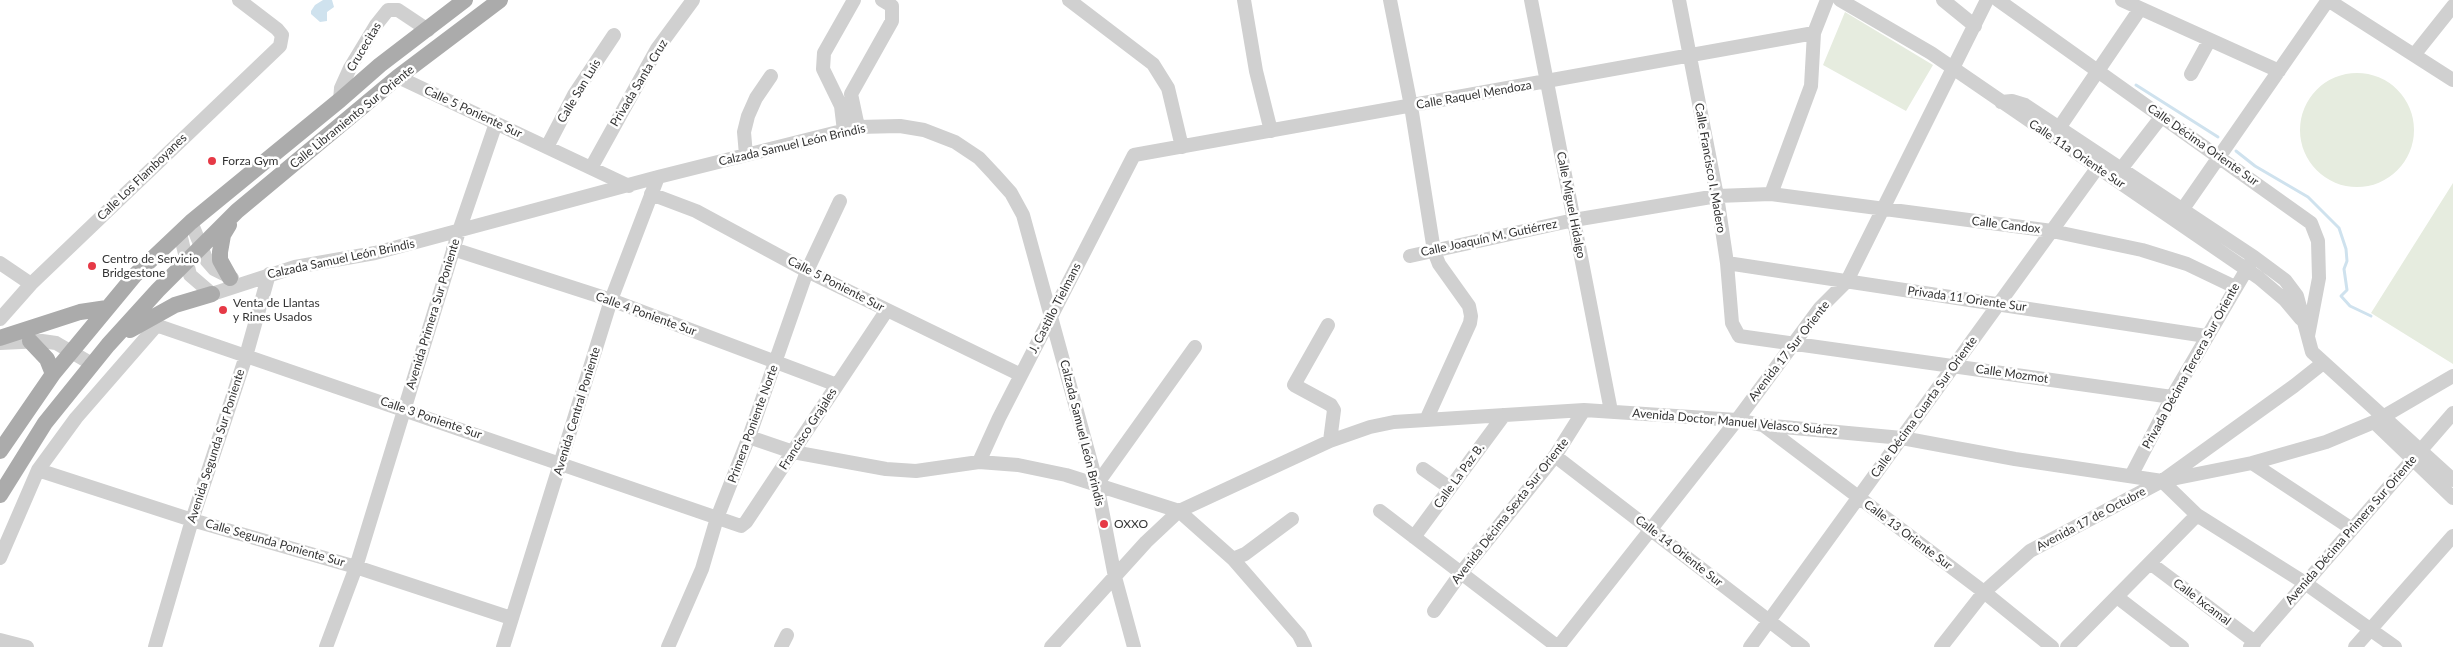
<!DOCTYPE html>
<html>
<head>
<meta charset="utf-8">
<style>
  body { margin:0 }
  canvas { display:block; background:#fff }
</style>
</head>
<body>
<canvas width="2453" height="647"></canvas>
<script>
const g = document.querySelector('canvas').getContext('2d');
g.lineJoin = 'round';
function fill(path, color) { g.fillStyle = color; g.fill(path, 'evenodd'); }
const shape = rows => new Path2D(rows.map(r => 'M' + r).join(''));
function trace(path, color, width, dash) { g.strokeStyle = color; g.lineWidth = width; g.lineCap = dash ? 'butt' : 'round'; g.setLineDash(dash || []); g.stroke(path); }
function label(font, color, halo, rows, align = 'center') {
  g.font = font + ' Lato,sans-serif'; g.lineWidth = 5; g.setLineDash([]); g.textBaseline = 'middle'; g.strokeStyle = halo; g.fillStyle = color; for (const [text, x, y, turn = 0] of rows) {
    g.save(); g.translate(x, y); g.rotate((+turn || 0) * Math.PI / 180); g.textAlign = isNaN(turn) ? turn : align; if (halo) g.strokeText(text, 0, 0); g.fillText(text, 0, 0); g.restore();
  }
}
fill(shape([
  [1845,12,1933,65,1906,111,1823,65],
  '2300 130a57 57 0 1 1 114 0a57 57 0 1 1-114 0Z',
  [2453,183,2453,364,2371,313]
]), '#e6ecdf');
fill(shape([
  [323,0,332,0,334,7,327,12,327,21,320,22,311,14,311,11,315,5]
]), '#cfe2ee');
trace(shape([
  [2136,85,2218,137],
  [2236,151,2255,166,2308,197,2339,228,2346,249,2347,261,2344,269,2347,290,2341,296,2350,306,2371,316]
]), '#cfe2ee', 3);
trace(shape([
  [1069,0,1153,64,1168,88,1182,147],
  [1244,0,1256,71,1271,131],
  [1390,0,1411,106,1434,251,1439,264,1469,306,1471,316,1470,323,1427,418],
  [1531,0,1611,411],
  [1679,0,1717,196,1727,263,1732,323,1739,336,2172,397],
  [1840,0,1931,53,2259,278,2285,300,2301,319],
  [1943,0,1975,26],
  [1998,0,2311,223,2318,241,2319,278,2308,336],
  [2122,0,2279,71],
  [2414,55,2453,6],
  [2191,74,2209,41],
  [398,77,629,186],
  [340,100,341,88,350,68,376,25,388,10,398,10,428,30],
  [2001,102,2012,101,2025,105,2254,257,2285,280,2297,296,2312,352,2453,480],
  [858,127,851,94,892,21,892,6,882,0],
  [2059,128,2140,9],
  [844,131,841,106,823,69,824,53,854,0],
  [547,147,574,95,614,35],
  [746,155,744,132,748,116,756,98,771,76],
  [591,168,657,49,693,0],
  [2121,169,2162,116],
  [651,194,696,211,807,271,1021,375],
  [1771,194,1811,86,1814,33,1827,0],
  [2178,216,2328,0,2453,80],
  [191,222,207,261,214,269,232,278],
  [180,233,190,275,212,294,295,267,375,253,658,177,858,127,900,126,924,130,955,142,979,158,994,174,1011,193,1023,215,1097,484,1115,577,1134,647],
  [453,249,611,300,837,385],
  [1410,256,1574,220,1717,196,1771,194,2052,231,2142,250,2187,264,2235,287],
  [0,263,31,284],
  [1727,263,2206,336],
  [0,319,31,284,280,46,282,35,277,29,239,0],
  [144,321,741,526,746,522,887,310],
  [1328,325,1294,385,1331,405,1334,410,1330,441],
  [0,343,42,341,56,343,92,364],
  [2374,422,2453,498],
  [1763,425,1984,592,2052,647],
  [749,437,793,452,886,469,916,471,979,462,1018,465,1066,475,1179,511,1233,559,1299,635,1305,647],
  [1555,456,1803,647],
  [979,462,999,418,1134,155,1814,33],
  [2252,463,2352,529],
  [1423,469,1450,488],
  [38,470,192,520,356,567,511,618],
  [2131,476,2172,397,2251,262],
  [2162,481,2197,515,2305,583,2395,647],
  [1097,484,1195,347],
  [1380,511,1558,647],
  [1414,537,1504,415],
  [0,558,38,470,76,418,157,325],
  [1233,559,1245,554,1292,519],
  [2150,563,2255,642],
  [2117,597,2182,647],
  [1434,611,1461,573,1555,456,1584,410],
  [0,640,27,647],
  [155,647,192,520,246,356,269,274],
  [326,647,356,567,459,231,496,123],
  [503,647,611,300,658,177],
  [668,647,702,569,717,518,749,437,807,271,840,201],
  [781,647,787,635],
  [1051,647,1146,542,1179,511,1330,441,1370,427,1394,422,1584,410,1737,420,1762,425,1902,438,2015,459,2162,481,2252,463,2326,442,2374,422,2453,376],
  [1558,647,1737,420,1820,308,1847,281,1987,0],
  [1750,647,2098,167],
  [1941,647,1984,592,2030,551,2162,481,2294,386,2323,363],
  [2067,647,2197,515],
  [2250,647,2453,413],
  [2355,647,2453,536]
]), '#d0d0d0', 14);
trace(shape([
  [229,225,223,235,220,252,220,260,230,278],
  [130,330,175,305,212,294],
  [0,338,80,312,107,308],
  [30,341,47,359,53,374],
  [0,451,53,374,135,275,191,222,340,100,380,65,465,0],
  [0,495,45,423,108,345,158,290,237,211,398,77,500,0]
]), '#ababab', 16);
for (const [x, y, r, color] of [
  [212,161,5,"#e63946"],
  [92,266,5,"#e63946"],
  [223,310,5,"#e63946"],
  [1104,524,5,"#e63946"]
]) { const dot = new Path2D(); dot.arc(x, y, r, 0, 2 * Math.PI); g.fillStyle = color; g.fill(dot); trace(dot, '#fff', 2); }
label('12px', '#333', '#fff', [
  ["Crucecitas",364,47,-59],
  ["Privada Santa Cruz",639,83,-59],
  ["Calle San Luis",579,91,-59],
  ["Calle Raquel Mendoza",1474,95,-10],
  ["Calle 5 Poniente Sur",473,112,25],
  ["Calle Libramiento Sur Oriente",352,117,-39],
  ["Calzada Samuel León Brindis",792,145,-13],
  ["Calle Décima Oriente Sur",2203,145,35],
  ["Calle 11a Oriente Sur",2077,154,34],
  ["Calle Francisco I. Madero",1710,168,80],
  ["Calle Los Flamboyanes",142,177,-44],
  ["Calle Miguel Hidalgo",1571,205,79],
  ["Calle Candox",2006,225,7],
  ["Calle Joaquín M. Gutiérrez",1489,238,-12],
  ["Calzada Samuel León Brindis",341,259,-12],
  ["Calle 5 Poniente Sur",836,284,27],
  ["Privada 11 Oriente Sur",1967,299,8],
  ["J. Castillo Tielmans",1055,308,-63],
  ["Avenida Primera Sur Poniente",433,314,-73],
  ["Calle 4 Poniente Sur",646,314,20],
  ["Avenida 17 Sur Oriente",1789,351,-52],
  ["Privada Décima Tercera Sur Oriente",2191,366,-61],
  ["Calle Mozmot",2012,374,8],
  ["Calle Décima Cuarta Sur Oriente",1924,407,-54],
  ["Avenida Central Poniente",577,411,-73],
  ["Calle 3 Poniente Sur",431,418,19],
  ["Avenida Doctor Manuel Velasco Suárez",1735,422,5],
  ["Primera Poniente Norte",753,424,-70],
  ["Francisco Grajales",808,429,-57],
  ["Calzada Samuel León Brindis",1082,433,76],
  ["Avenida Segunda Sur Poniente",216,446,-72],
  ["Calle La Paz B.",1459,476,-54],
  ["Avenida Décima Sexta Sur Oriente",1510,511,-52],
  ["Avenida 17 de Octubre",2091,519,-28],
  ["Avenida Décima Primera Sur Oriente",2351,530,-49],
  ["Calle 13 Oriente Sur",1908,535,37],
  ["Calle Segunda Poniente Sur",275,543,16],
  ["Calle 14 Oriente Sur",1679,551,38],
  ["Calle Ixcamal",2202,602,37]
]);
label('12px', '#333', '#fff', [
  ["Forza Gym",222,161],
  ["Centro de Servicio",102,259],
  ["Bridgestone",102,273],
  ["Venta de Llantas",233,303],
  ["y Rines Usados",233,317],
  ["OXXO",1114,524]
], 'left');
</script>
</body>
</html>
